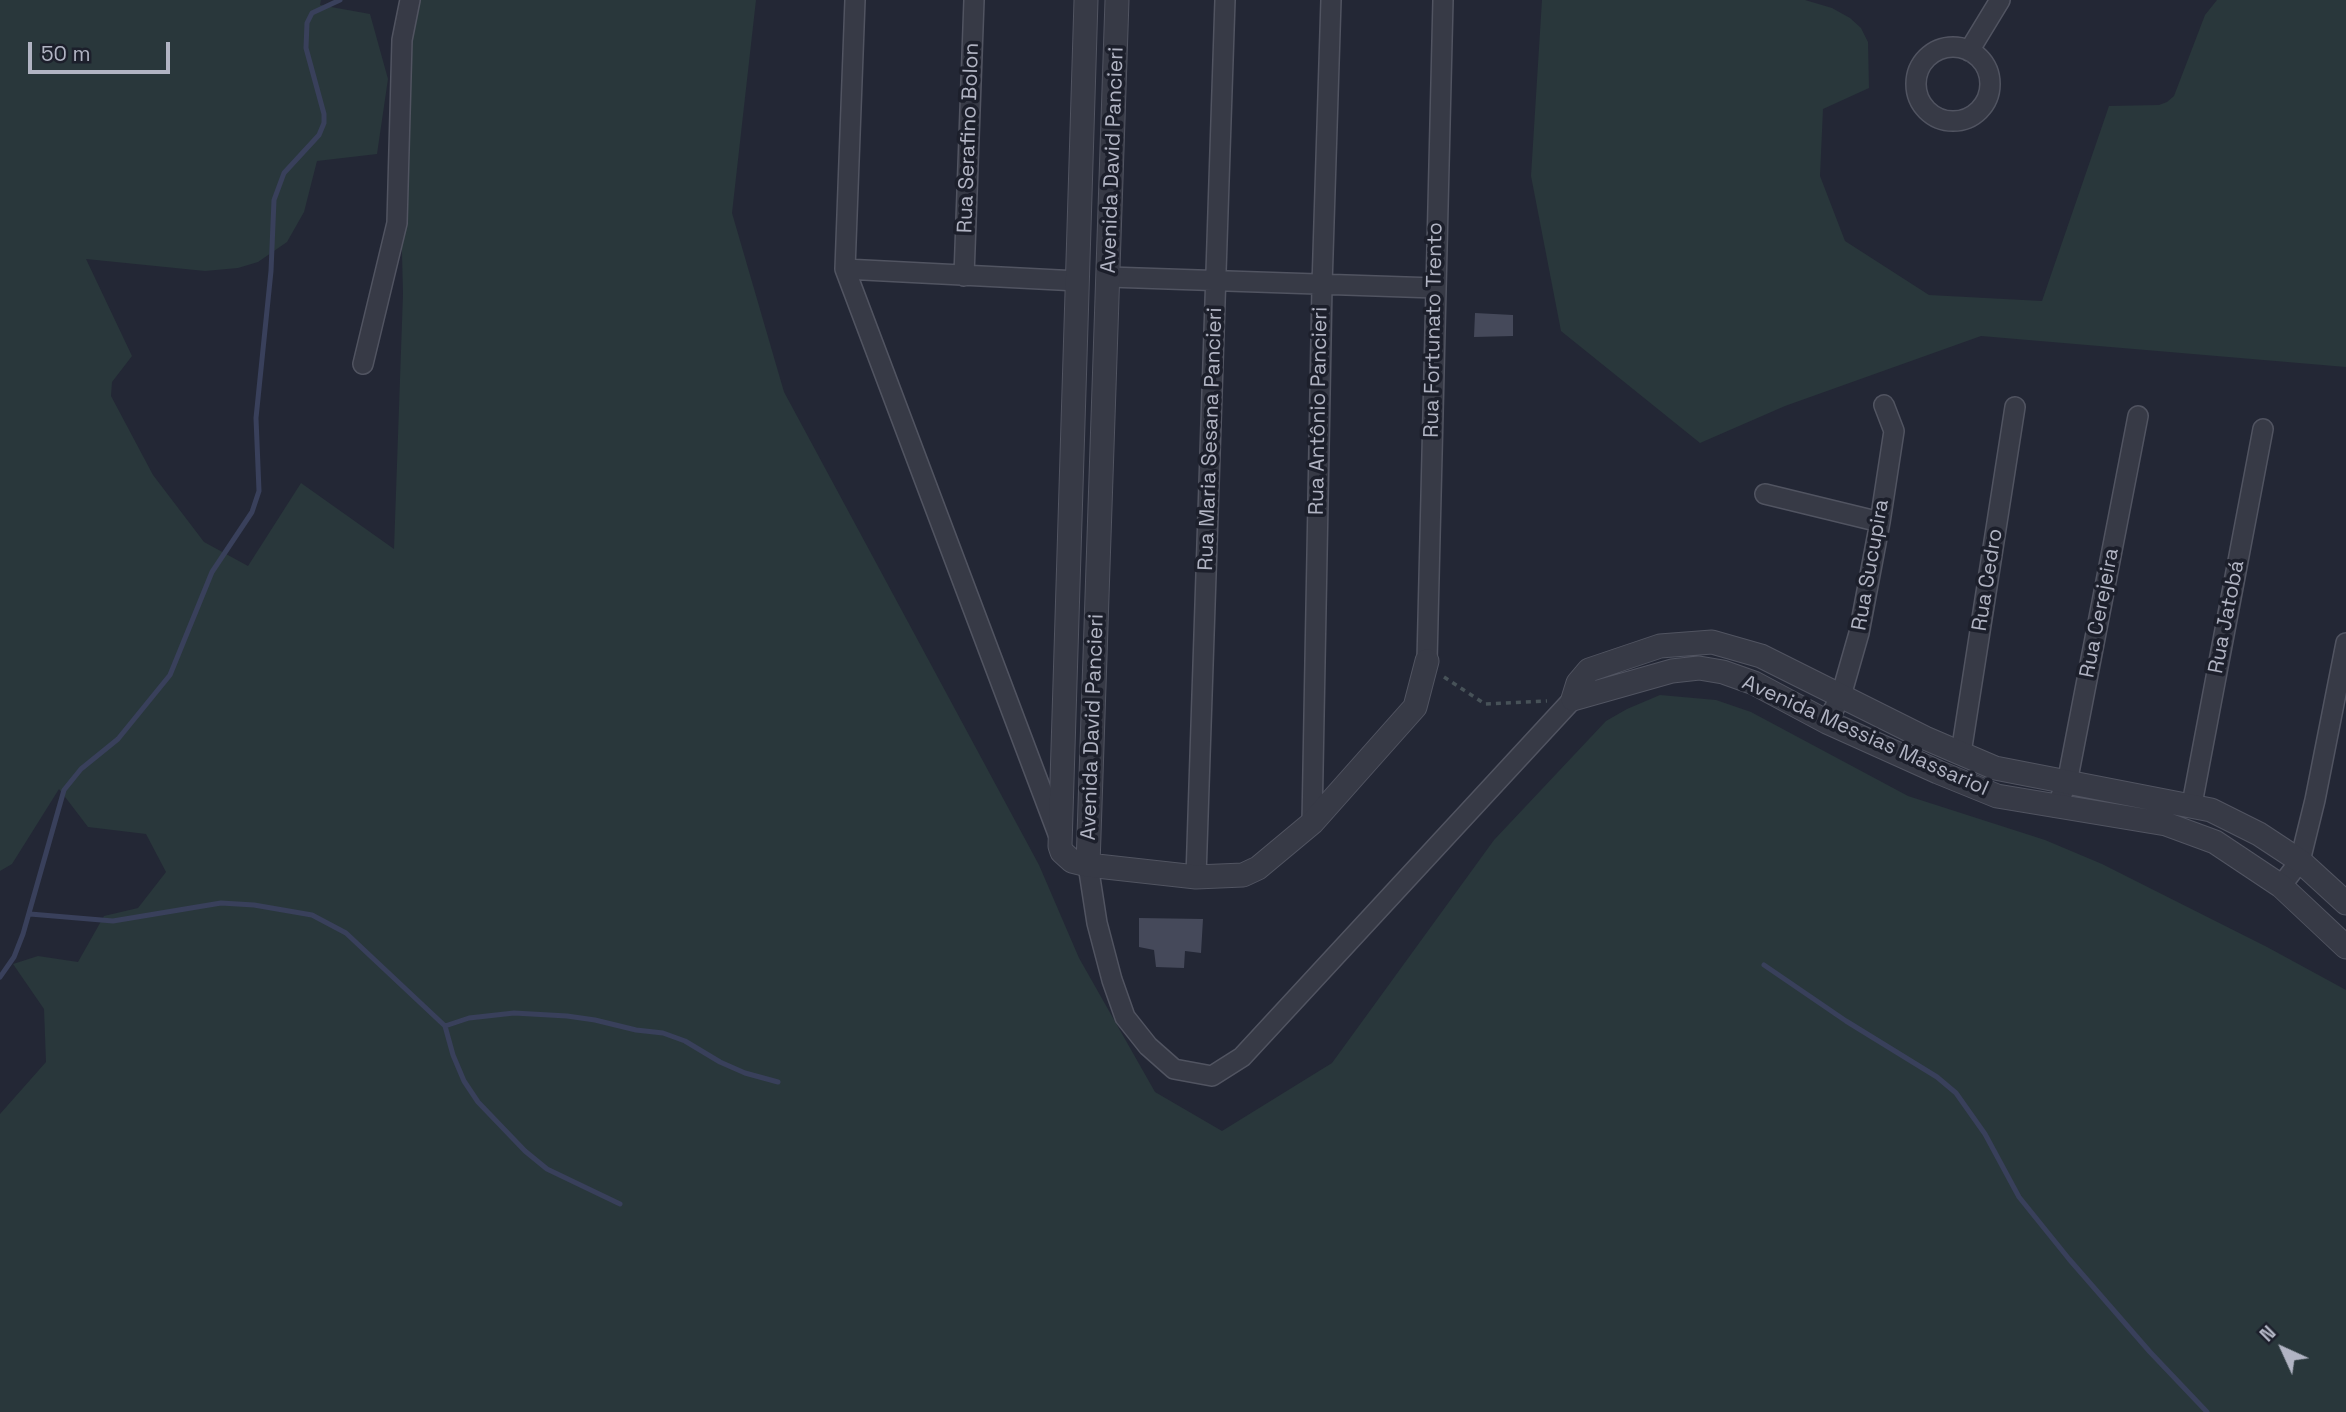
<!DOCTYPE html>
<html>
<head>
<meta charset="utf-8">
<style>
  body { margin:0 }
  #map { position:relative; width:2346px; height:1412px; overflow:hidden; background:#232735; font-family:"Space Grotesk",sans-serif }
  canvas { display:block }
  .north { position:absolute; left:2248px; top:1314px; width:70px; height:70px; -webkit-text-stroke:5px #1c1f2b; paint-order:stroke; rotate:315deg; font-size:19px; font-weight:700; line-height:28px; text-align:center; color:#b1b4c3 }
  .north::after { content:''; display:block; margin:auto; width:24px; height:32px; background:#b1b4c3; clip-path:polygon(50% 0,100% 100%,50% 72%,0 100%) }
  .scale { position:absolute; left:28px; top:42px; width:142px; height:32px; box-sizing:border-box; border:4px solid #b1b4c3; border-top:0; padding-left:9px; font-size:21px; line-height:24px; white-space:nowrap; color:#b1b4c3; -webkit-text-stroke:5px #1c1f2b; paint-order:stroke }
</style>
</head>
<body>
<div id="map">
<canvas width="2346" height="1412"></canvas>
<div class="north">N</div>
<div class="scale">50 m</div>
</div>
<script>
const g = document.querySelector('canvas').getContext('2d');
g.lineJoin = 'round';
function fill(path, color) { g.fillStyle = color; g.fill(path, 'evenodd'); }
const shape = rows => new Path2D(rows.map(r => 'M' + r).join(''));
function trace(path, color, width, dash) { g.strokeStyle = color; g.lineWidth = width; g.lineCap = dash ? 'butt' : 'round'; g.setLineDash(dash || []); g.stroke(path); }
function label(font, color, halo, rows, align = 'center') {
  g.font = font + ' "Space Grotesk",sans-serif'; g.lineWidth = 7; g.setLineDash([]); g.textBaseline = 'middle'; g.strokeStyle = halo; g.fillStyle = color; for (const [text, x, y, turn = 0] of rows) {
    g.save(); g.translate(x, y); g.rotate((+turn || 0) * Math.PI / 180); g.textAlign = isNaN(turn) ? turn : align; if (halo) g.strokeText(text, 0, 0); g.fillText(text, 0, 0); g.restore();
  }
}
fill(shape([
  [0,0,321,0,320,5,370,14,388,79,377,154,317,161,304,212,287,242,258,262,238,268,205,271,86,259,132,356,112,382,111,396,153,475,204,542,248,566,301,483,394,549,403,294,398,92,417,0,756,0,732,213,784,392,1039,865,1079,958,1155,1092,1222,1131,1332,1063,1494,840,1606,721,1627,709,1660,695,1716,700,1751,712,1908,796,2045,840,2102,864,2267,947,2346,990,2346,1412,0,1412,0,1114,46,1062,44,1009,13,964,38,956,78,962,104,916,138,908,166,872,146,834,88,827,59,789,12,864,0,871],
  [1542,0,1805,0,1832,8,1850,18,1861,28,1868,42,1869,88,1823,109,1820,176,1845,241,1929,295,2042,301,2109,106,2159,105,2167,102,2174,96,2205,15,2217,0,2346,0,2346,367,1981,336,1785,406,1700,443,1561,331,1531,176]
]), '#29373b');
trace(shape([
  [30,914,113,921,221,903,254,905,312,915,346,933,445,1026,453,1055,464,1081,478,1102,525,1151,547,1169,620,1204],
  [1764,965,1846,1021,1937,1077,1956,1093,1985,1134,2019,1197,2069,1259,2150,1352,2207,1412],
  [0,977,14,957,23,934,64,790,81,769,118,739,170,675,212,572,252,512,259,491,256,418,271,271,274,200,284,173,319,135,324,123,324,114,306,48,307,23,312,13,340,0],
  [445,1026,469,1018,514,1013,567,1016,595,1020,636,1030,663,1033,685,1041,720,1062,745,1073,778,1082]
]), '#39405b', 5);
fill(shape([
  [1475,313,1513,315,1513,336,1474,337],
  [1139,918,1203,919,1201,953,1185,951,1184,968,1156,967,1154,950,1139,947]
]), '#45495a');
const minor = shape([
  [855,0,845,269,1058,834],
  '1916 84a37 37 0 1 1 74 0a37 37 0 1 1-74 0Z',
  [1969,51,2000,0],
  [845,269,1078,281],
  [964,276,974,0],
  [1109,277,1435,288],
  [363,364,397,223,402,40,410,0],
  [1765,494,1880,522],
  [1427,661,1443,0],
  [1827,722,1841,696,1859,633,1880,522,1894,431,1884,405],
  [1961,753,2015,407],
  [2192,804,2263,429],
  [2056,807,2067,783,2138,416],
  [1312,823,1322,286,1331,0],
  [1088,865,1097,923,1112,980,1125,1017,1148,1046,1174,1069,1212,1076,1242,1057,1573,699],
  [1196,877,1225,0],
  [2281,886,2300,861,2315,800,2346,643]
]);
const tertiary = shape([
  [1086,0,1060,846,1062,852,1072,861,1088,865,1117,0],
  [1573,699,1578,683,1589,670,1660,646,1712,642,1761,656,1925,738,1995,768,2211,810,2259,834,2300,861,2346,903],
  [1573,699,1672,671,1699,668,1723,672,1754,683,1827,722,1938,772,1997,796,2166,824,2215,842,2281,886,2346,947],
  [1088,865,1196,877,1243,875,1258,868,1312,823,1415,707,1427,661]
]);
trace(minor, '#515461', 22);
trace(tertiary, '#515461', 25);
trace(shape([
  [1444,677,1485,704,1547,701]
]), '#475258', 3.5, [5, 5]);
trace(minor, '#373a46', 19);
trace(tertiary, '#373a46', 23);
label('21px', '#b1b4c3', '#1c1f2b', [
  ["Rua Serafino Bolon",969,138,-88],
  ["Avenida David Pancieri",1113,160,-88],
  ["Rua Fortunato Trento",1434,330,-89],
  ["Rua Antônio Pancieri",1319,411,-89],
  ["Rua Maria Sesana Pancieri",1211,439,-88],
  ["Rua Sucupira",1871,565,-80],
  ["Rua Cedro",1988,580,-81],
  ["Rua Cerejeira",2100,613,-79],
  ["Rua Jatobá",2227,617,-79],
  ["Avenida David Pancieri",1093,727,-88],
  ["Avenida Messias Massariol",1865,736,24]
]);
</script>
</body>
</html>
